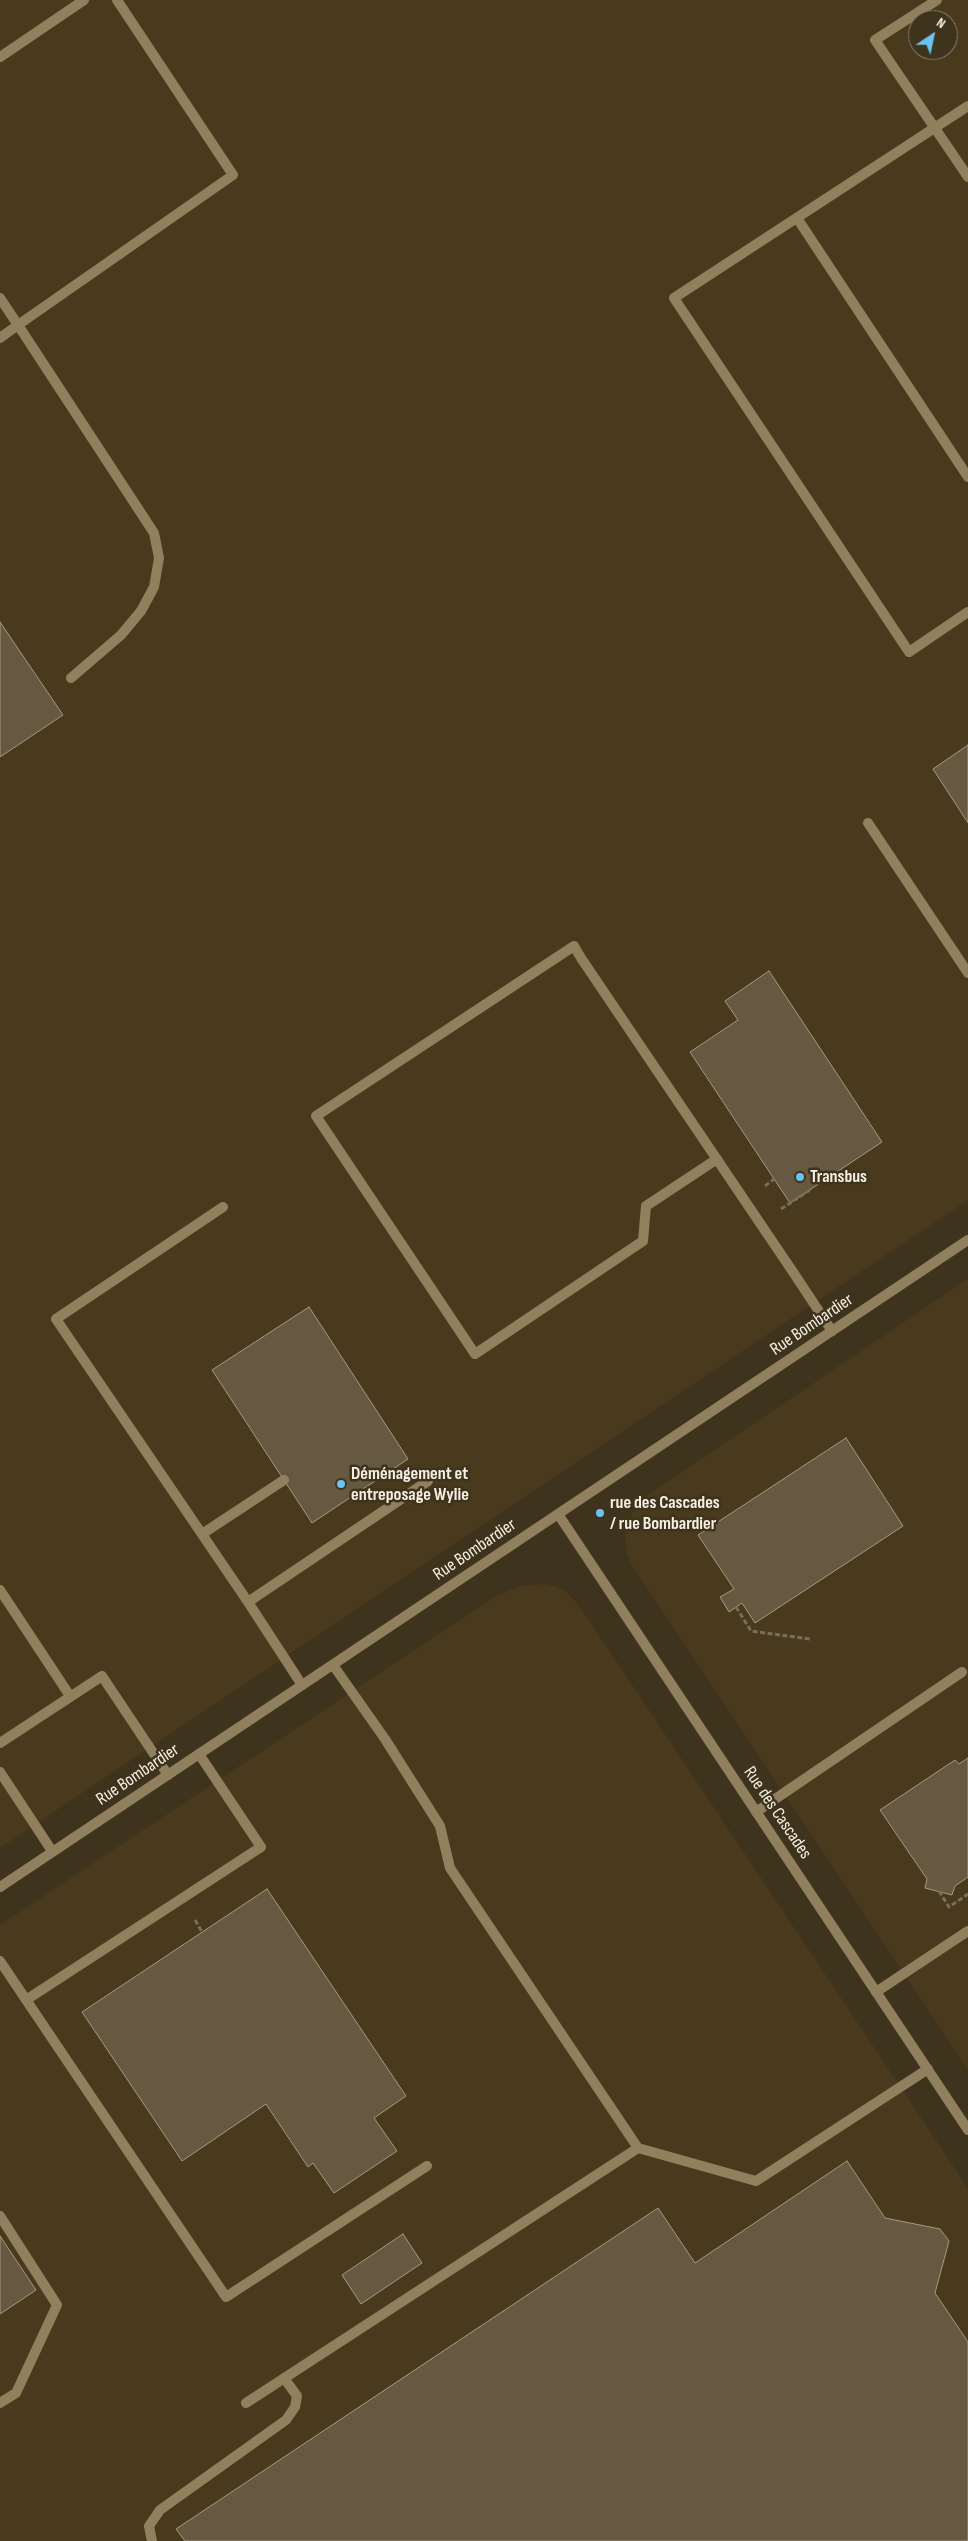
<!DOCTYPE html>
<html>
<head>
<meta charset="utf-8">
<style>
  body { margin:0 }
  #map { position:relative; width:968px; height:2541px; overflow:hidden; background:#3e331d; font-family:"Sofia Sans Condensed",sans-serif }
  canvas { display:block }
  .north { position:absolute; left:908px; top:10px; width:50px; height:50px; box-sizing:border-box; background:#3e331d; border:1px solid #887e6c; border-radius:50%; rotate:34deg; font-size:14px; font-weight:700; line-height:20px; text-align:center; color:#f6efe2 }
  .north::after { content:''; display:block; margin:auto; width:18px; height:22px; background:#6bc3f2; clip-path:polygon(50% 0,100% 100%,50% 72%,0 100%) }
</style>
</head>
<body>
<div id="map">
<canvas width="968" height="2541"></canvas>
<div class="north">N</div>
</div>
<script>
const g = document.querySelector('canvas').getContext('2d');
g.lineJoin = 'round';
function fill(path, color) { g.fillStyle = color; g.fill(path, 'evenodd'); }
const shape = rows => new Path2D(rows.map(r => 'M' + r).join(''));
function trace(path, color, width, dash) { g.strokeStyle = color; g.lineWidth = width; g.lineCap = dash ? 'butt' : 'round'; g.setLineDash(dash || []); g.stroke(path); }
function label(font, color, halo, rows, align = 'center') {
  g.font = font + ' "Sofia Sans Condensed",sans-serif'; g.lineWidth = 5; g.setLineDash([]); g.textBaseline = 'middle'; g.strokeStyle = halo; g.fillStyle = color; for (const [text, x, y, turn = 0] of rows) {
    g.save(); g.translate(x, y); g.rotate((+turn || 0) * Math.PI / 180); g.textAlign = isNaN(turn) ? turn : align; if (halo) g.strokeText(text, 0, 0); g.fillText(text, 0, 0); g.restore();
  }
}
fill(shape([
  [0,0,968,0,968,1200,0,1848],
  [918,20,948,20,948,50,918,50],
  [968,1279,968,2070,631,1564,627,1552,625,1535,629,1519,643,1498],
  [546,1584,565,1590,581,1608,968,2188,968,2541,0,2541,0,1925,494,1597,520,1586]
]), '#493a1d');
const building = shape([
  [0,622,63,715,0,757,0,622],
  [968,745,968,823,933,769,968,745],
  [769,971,882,1142,790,1203,690,1052,738,1020,725,1001,769,971],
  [309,1307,408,1459,312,1523,212,1370,309,1307],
  [846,1438,903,1526,755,1623,742,1603,729,1612,720,1597,734,1589,698,1535,846,1438],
  [968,1758,968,1877,955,1886,952,1895,925,1888,927,1879,880,1810,955,1760,959,1764,968,1758],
  [267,1889,406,2096,374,2118,397,2151,334,2193,313,2163,308,2167,266,2104,182,2161,82,2012,267,1889],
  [847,2161,885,2218,940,2229,949,2241,935,2293,968,2342,968,2541,185,2541,176,2529,658,2208,695,2263,847,2161],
  [403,2234,422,2263,361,2304,342,2275,403,2234],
  [0,2236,36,2290,0,2314,0,2236]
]);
fill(building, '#655942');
trace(building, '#a6997f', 1);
trace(shape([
  [765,1186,774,1179],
  [781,1209,810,1190],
  [736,1607,751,1631,810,1639],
  [939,1891,949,1907,968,1894],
  [195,1920,202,1932]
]), '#786e5b', 3, [5, 2.5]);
trace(shape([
  [937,0,875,40,968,177],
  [0,57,84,0],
  [968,106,674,298,909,652,968,612],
  [797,218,968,477],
  [0,298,18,325,233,175,117,0],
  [0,338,18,325,154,533,159,558,154,587,141,611,121,635,71,678],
  [868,823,968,973],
  [717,1159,646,1206,643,1241,475,1354,316,1116,574,946,581,958,793,1272,832,1331],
  [223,1207,56,1319,248,1602],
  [202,1534,284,1480],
  [0,1590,70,1696],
  [333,1665,385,1739,440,1826,450,1868,638,2148,756,2181,928,2069],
  [302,1685,248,1602,428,1481],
  [0,1743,102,1676,168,1775],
  [0,1772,52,1851],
  [756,1812,962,1672],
  [0,1961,226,2297,427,2166],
  [876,1992,968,1931],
  [26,2000,261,1847,199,1754],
  [0,2216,57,2305,16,2393,0,2403],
  [246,2403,638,2148],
  [152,2541,149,2526,160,2510,286,2420,295,2407,297,2396,284,2378]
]), '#91805e', 10);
trace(shape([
  [558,1514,968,2130],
  [0,1887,968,1240]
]), '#91805e', 10);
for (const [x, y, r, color] of [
  [800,1177,5,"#6bc3f2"],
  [341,1484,5,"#6bc3f2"],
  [600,1513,5,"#6bc3f2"]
]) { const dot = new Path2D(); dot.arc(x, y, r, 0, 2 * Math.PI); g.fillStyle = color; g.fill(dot); trace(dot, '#3e331d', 2); }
label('bold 18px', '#f6efe2', '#3e331d', [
  ["Transbus",810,1177],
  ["Déménagement et",351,1474],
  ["entreposage Wylie",351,1495],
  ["rue des Cascades",610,1503],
  ["/ rue Bombardier",610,1524]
], 'left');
label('18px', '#f6efe2', '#3e331d', [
  ["Rue Bombardier",812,1325,-34],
  ["Rue Bombardier",475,1550,-34],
  ["Rue Bombardier",138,1775,-34],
  ["Rue des Cascades",777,1813,56]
]);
</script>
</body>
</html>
